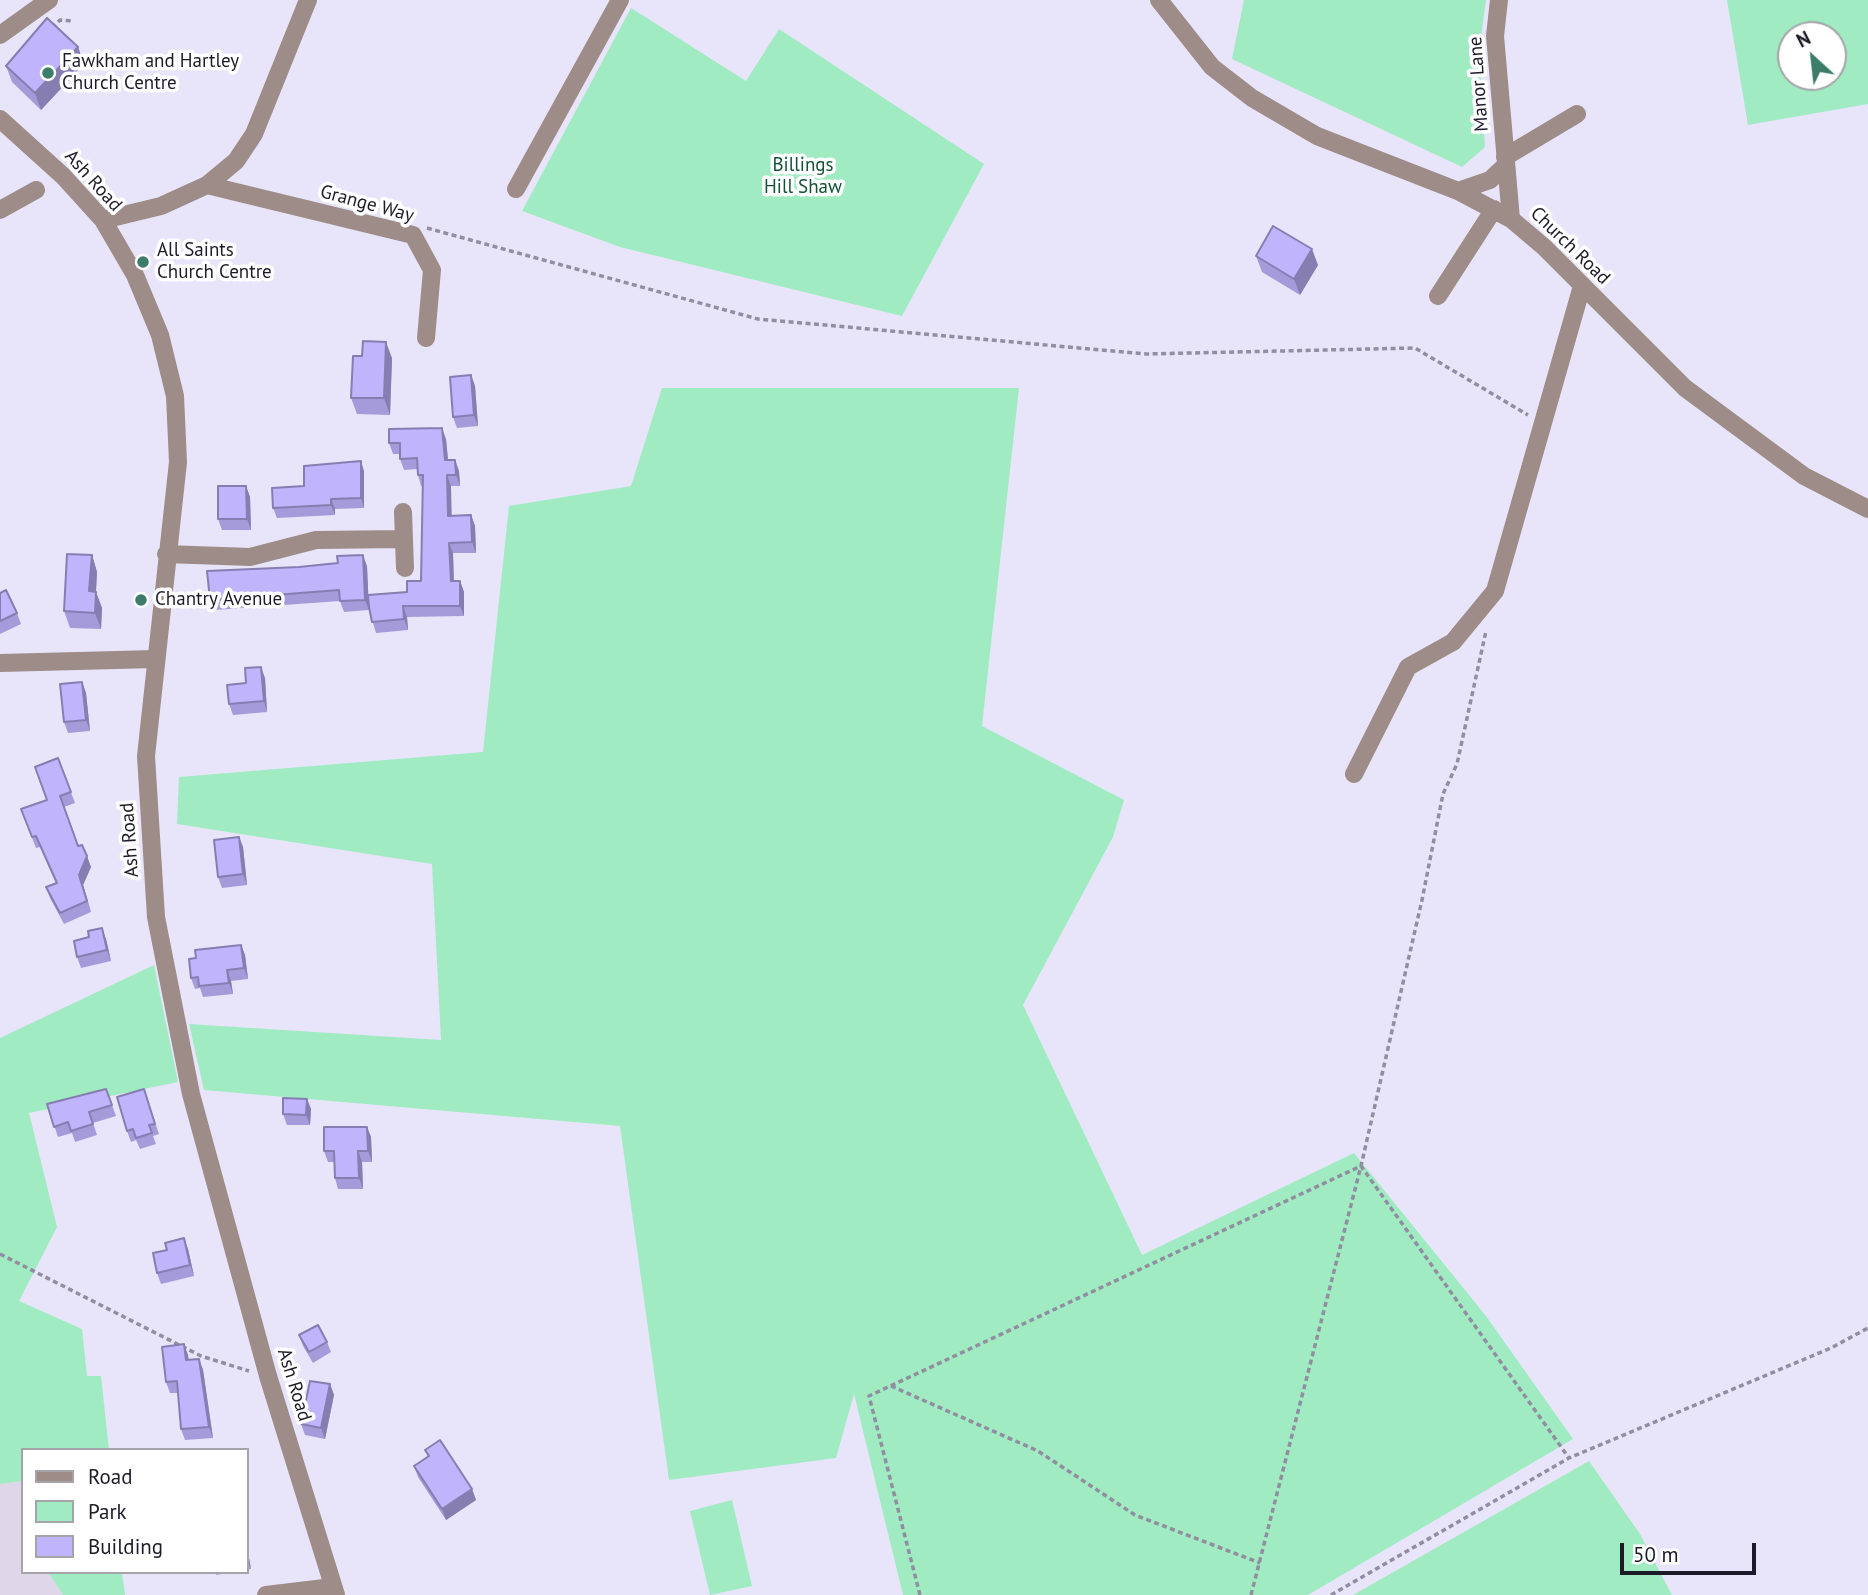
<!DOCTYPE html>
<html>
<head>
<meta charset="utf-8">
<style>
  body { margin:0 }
  #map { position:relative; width:1868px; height:1595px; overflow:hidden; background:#e8e5fb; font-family:"PT Sans",sans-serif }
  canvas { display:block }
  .legend { position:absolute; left:21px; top:1448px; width:228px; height:126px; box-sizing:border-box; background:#fff; border:2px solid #a5a4a9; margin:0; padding:9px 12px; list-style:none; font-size:21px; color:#1d1b28 }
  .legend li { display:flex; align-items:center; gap:14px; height:35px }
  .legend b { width:35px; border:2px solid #a5a4a9 }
  .north { position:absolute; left:1777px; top:21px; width:70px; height:70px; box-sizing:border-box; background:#fff; border:2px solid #a5a4a9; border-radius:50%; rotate:333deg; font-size:19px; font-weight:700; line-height:28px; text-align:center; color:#1d1b28 }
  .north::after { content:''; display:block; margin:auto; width:24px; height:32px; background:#3c7c6b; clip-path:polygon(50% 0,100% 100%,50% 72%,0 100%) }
  .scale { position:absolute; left:1620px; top:1543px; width:136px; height:32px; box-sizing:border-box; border:4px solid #1d1b28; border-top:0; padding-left:9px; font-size:21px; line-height:24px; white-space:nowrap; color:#1d1b28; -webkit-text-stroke:5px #fff; paint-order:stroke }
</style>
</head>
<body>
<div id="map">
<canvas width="1868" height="1595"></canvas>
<ul class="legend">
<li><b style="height:9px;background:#9d8c87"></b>Road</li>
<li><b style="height:19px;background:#a0ebc2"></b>Park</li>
<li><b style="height:19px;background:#c0b4fd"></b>Building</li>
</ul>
<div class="north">N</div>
<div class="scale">50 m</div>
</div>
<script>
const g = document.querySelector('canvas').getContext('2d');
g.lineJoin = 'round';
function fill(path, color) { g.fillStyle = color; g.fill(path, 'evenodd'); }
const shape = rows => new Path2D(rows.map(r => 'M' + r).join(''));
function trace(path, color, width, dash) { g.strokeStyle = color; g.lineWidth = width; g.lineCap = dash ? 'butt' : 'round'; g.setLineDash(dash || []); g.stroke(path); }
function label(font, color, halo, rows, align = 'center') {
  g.font = font + ' "PT Sans",sans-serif'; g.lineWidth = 7; g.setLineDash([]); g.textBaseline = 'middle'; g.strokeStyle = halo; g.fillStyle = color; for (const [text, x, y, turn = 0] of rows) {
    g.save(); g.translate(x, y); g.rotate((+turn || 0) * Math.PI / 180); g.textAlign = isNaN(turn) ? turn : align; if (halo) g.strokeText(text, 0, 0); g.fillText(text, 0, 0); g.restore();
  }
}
fill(shape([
  [23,1481,23,1572,48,1572,63,1595,0,1595,0,1484]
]), '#e0d6ea');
fill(shape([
  [1244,0,1486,0,1479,53,1485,147,1462,167,1232,59],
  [1727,0,1868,0,1868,104,1748,125],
  [1791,35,1833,35,1833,77,1791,77],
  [631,8,746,81,779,29,984,164,902,316,620,247,522,211],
  [662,388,1019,388,982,726,1124,800,1113,837,1023,1005,1142,1255,1354,1153,1486,1316,1573,1439,1308,1595,903,1595,854,1394,836,1458,669,1480,620,1126,204,1090,189,1024,441,1040,432,864,177,824,179,777,483,752,509,506,631,486],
  [154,965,178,1082,29,1113,57,1227,19,1301,82,1329,87,1376,101,1376,109,1450,23,1450,23,1481,0,1484,0,1038],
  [1589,1461,1640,1534,1672,1595,1353,1595],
  [732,1500,752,1586,710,1595,690,1511],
  [48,1572,122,1572,125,1595,63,1595]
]), '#a0ebc2');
trace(shape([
  [52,28,60,20,74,21],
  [427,228,758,319,1146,354,1415,348,1528,415],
  [0,1254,201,1356,249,1371],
  [891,1386,1038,1451,1135,1515,1260,1563],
  [920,1595,869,1396,1361,1166,1569,1458],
  [1251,1595,1361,1166,1422,900,1443,794,1457,764,1486,631],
  [1331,1595,1569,1458,1831,1348,1868,1328]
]), '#908ea0', 3.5, [5, 3.5]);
trace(shape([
  [1159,0,1212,67,1252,98,1317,136,1458,191,1511,219,1544,247,1685,388,1804,476,1868,509],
  [1499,0,1495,36,1511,219],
  [0,35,49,0],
  [0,119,63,176,103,220,135,275,160,335,175,396,178,462,146,756,156,917,191,1094,268,1376,336,1595],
  [1505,157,1577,114],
  [207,185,413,235,432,270,426,338],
  [516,189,620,0],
  [1458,191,1490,180,1506,165],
  [0,210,36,190],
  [103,220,161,206,207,185,236,161,254,134,308,0],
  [1438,296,1494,209],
  [403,512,405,568],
  [166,554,250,557,316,540,403,539],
  [0,663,155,659],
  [1354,774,1408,667,1453,642,1495,591,1582,286],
  [266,1595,333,1587]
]), '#9d8c87', 18);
fill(shape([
  [78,47,84,64,41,110,12,82,6,66],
  [1256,256,1318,265,1300,295,1262,272],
  [362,356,392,358,390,415,357,414,351,398],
  [471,375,475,386,478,426,457,428,453,417],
  [446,439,448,460,455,460,459,471,460,486,451,486,451,516,471,515,475,526,476,553,453,553,454,581,460,581,464,592,464,616,407,617,408,630,376,633,369,610,344,612,340,601,214,610,210,600,367,566,368,595,407,592,421,581,423,486,421,486,418,475,417,469,404,470,400,459,400,454,393,454,389,443],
  [364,471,364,508,335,509,335,515,277,518,273,508,304,486],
  [246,486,250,497,251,530,222,530,218,519],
  [92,555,97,572,96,592,102,608,101,629,70,628,64,611],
  [0,593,17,613,21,624,0,634],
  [265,678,267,712,233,715,229,704,246,683],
  [82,682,86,693,90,731,68,733,64,722],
  [58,758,75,803,64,807,78,846,91,867,83,885,91,912,64,924,50,898,46,887,56,883,40,847,36,848,21,809,47,800],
  [239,837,243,847,247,885,222,888,218,877],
  [89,937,106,939,111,961,81,968,77,957],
  [241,945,245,955,248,979,231,981,233,994,203,997,200,988,195,989,191,978,196,958],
  [106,1089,116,1116,93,1123,97,1135,75,1142,72,1133,58,1137,47,1104],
  [144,1089,159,1134,153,1136,156,1144,140,1149,136,1140,131,1142,127,1131],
  [307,1099,311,1109,310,1125,287,1125,283,1114],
  [367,1127,371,1137,372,1162,362,1162,363,1189,338,1189,335,1178,334,1162,328,1162,324,1151],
  [188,1249,194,1276,161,1284,157,1273],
  [299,1335,327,1342,331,1352,313,1363,303,1346],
  [184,1344,189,1360,199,1359,203,1370,213,1438,185,1440,181,1429,178,1393,170,1393,166,1382],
  [330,1384,334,1395,325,1439,305,1435,301,1424],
  [425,1450,472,1489,476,1500,446,1520,418,1477,414,1466,428,1457],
  [247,1547,251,1569,247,1570],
  [215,1572,233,1572,216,1575]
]), '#a59bda');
fill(shape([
  [78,47,84,64,41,110,35,93],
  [1312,249,1318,265,1300,295,1294,279],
  [386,342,392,358,390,415,384,398],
  [471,375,475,386,478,426,474,415],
  [442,428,446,439,449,471,445,460],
  [455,460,459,471,460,486,456,475],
  [361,461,364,471,364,508,361,498],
  [447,475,451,486,452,527,448,516],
  [246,486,250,497,251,530,247,519],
  [331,499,335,509,335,515,331,505],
  [471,515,475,526,476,553,472,542],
  [449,543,453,553,454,592,451,581],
  [92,555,97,572,95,608,89,591],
  [363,555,367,566,369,610,365,600],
  [460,581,464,592,464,616,460,606],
  [96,592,102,608,101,629,95,613],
  [403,606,407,617,408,630,404,619],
  [261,667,265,678,267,712,264,701],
  [82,682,86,693,90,731,86,720],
  [239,837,243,847,247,885,243,874],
  [87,856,91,867,83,885,91,912,79,875],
  [102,928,106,939,111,961,107,950],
  [241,945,245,955,248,979,244,968],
  [227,970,231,981,233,994,229,983],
  [307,1099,311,1109,310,1125,306,1115],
  [367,1127,371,1137,372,1162,368,1151],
  [358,1151,362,1162,363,1189,359,1178],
  [184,1238,188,1249,194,1276,190,1265],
  [184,1344,188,1355,190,1371,186,1360],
  [199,1359,203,1370,213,1438,209,1427],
  [330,1384,334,1395,325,1439,321,1428],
  [472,1489,476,1500,446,1520,442,1509],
  [247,1547,251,1569,247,1559]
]), '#867eb1');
const building = shape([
  [47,18,78,47,35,93,6,66,47,18],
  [1273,226,1312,249,1294,279,1256,256,1273,226],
  [363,341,386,342,384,398,351,398,353,356,362,356,363,341],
  [471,375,474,415,453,417,450,377,471,375],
  [442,428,445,460,455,460,456,475,447,475,448,516,471,515,472,542,449,543,451,581,460,581,460,606,403,606,404,619,372,622,369,607,368,595,407,592,407,581,421,581,423,475,418,475,417,458,400,459,400,443,389,443,389,429,442,428],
  [361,461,361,498,331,499,331,505,273,508,272,488,304,486,304,466,361,461],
  [218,486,246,486,247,519,218,519,218,486],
  [67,554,92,555,89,591,96,592,95,613,64,611,67,554],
  [363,555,365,600,340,601,339,590,210,600,207,571,299,567,338,563,337,556,363,555],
  [6,590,17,613,0,621,0,593,6,590],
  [261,667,264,701,229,704,227,685,246,683,245,668,261,667],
  [82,682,86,720,64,722,60,684,82,682],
  [58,758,71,792,60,796,78,846,82,845,87,856,79,875,87,901,60,913,46,887,57,883,36,836,32,837,21,809,47,800,35,767,58,758],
  [239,837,243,874,218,877,214,840,239,837],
  [102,928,107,950,77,957,74,941,89,937,88,931,102,928],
  [241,945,244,968,227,970,229,983,199,986,198,977,191,978,189,959,196,958,195,950,241,945],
  [106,1089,112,1105,89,1112,93,1124,71,1131,68,1122,54,1127,47,1104,106,1089],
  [144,1089,155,1124,149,1125,152,1133,136,1138,133,1129,127,1131,117,1097,144,1089],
  [283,1098,307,1099,306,1115,283,1114,283,1098],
  [324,1127,367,1127,368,1151,358,1151,359,1178,335,1178,334,1151,324,1151,324,1127],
  [184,1238,190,1265,157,1273,153,1253,167,1250,165,1243,184,1238],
  [318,1325,327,1342,309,1352,299,1335,318,1325],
  [184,1344,186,1360,199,1359,209,1427,181,1429,177,1381,166,1382,162,1347,184,1344],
  [310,1381,330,1384,321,1428,301,1424,310,1381],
  [440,1440,472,1489,442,1509,414,1466,429,1456,425,1450,440,1440]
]);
fill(building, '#c0b4fd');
trace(building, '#867eb1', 2);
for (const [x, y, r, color] of [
  [48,73,7,"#3c7c6b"],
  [143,262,7,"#3c7c6b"],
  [141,600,7,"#3c7c6b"]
]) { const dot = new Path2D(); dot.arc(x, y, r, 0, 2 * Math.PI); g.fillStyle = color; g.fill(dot); trace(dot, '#fff', 2.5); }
label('19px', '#1d1b28', '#fff', [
  ["Fawkham and Hartley",62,62],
  ["Church Centre",62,84],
  ["All Saints",157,251],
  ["Church Centre",157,273],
  ["Chantry Avenue",155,600]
], 'left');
label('19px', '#1d1b28', '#fff', [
  ["Manor Lane",1479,84,-94],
  ["Ash Road",93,181,48],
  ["Grange Way",367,204,15],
  ["Church Road",1570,246,44],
  ["Ash Road",130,840,-94],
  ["Ash Road",294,1385,73]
]);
label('19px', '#115236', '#fff', [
  ["Billings",803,166],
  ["Hill Shaw",803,188]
]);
</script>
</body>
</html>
